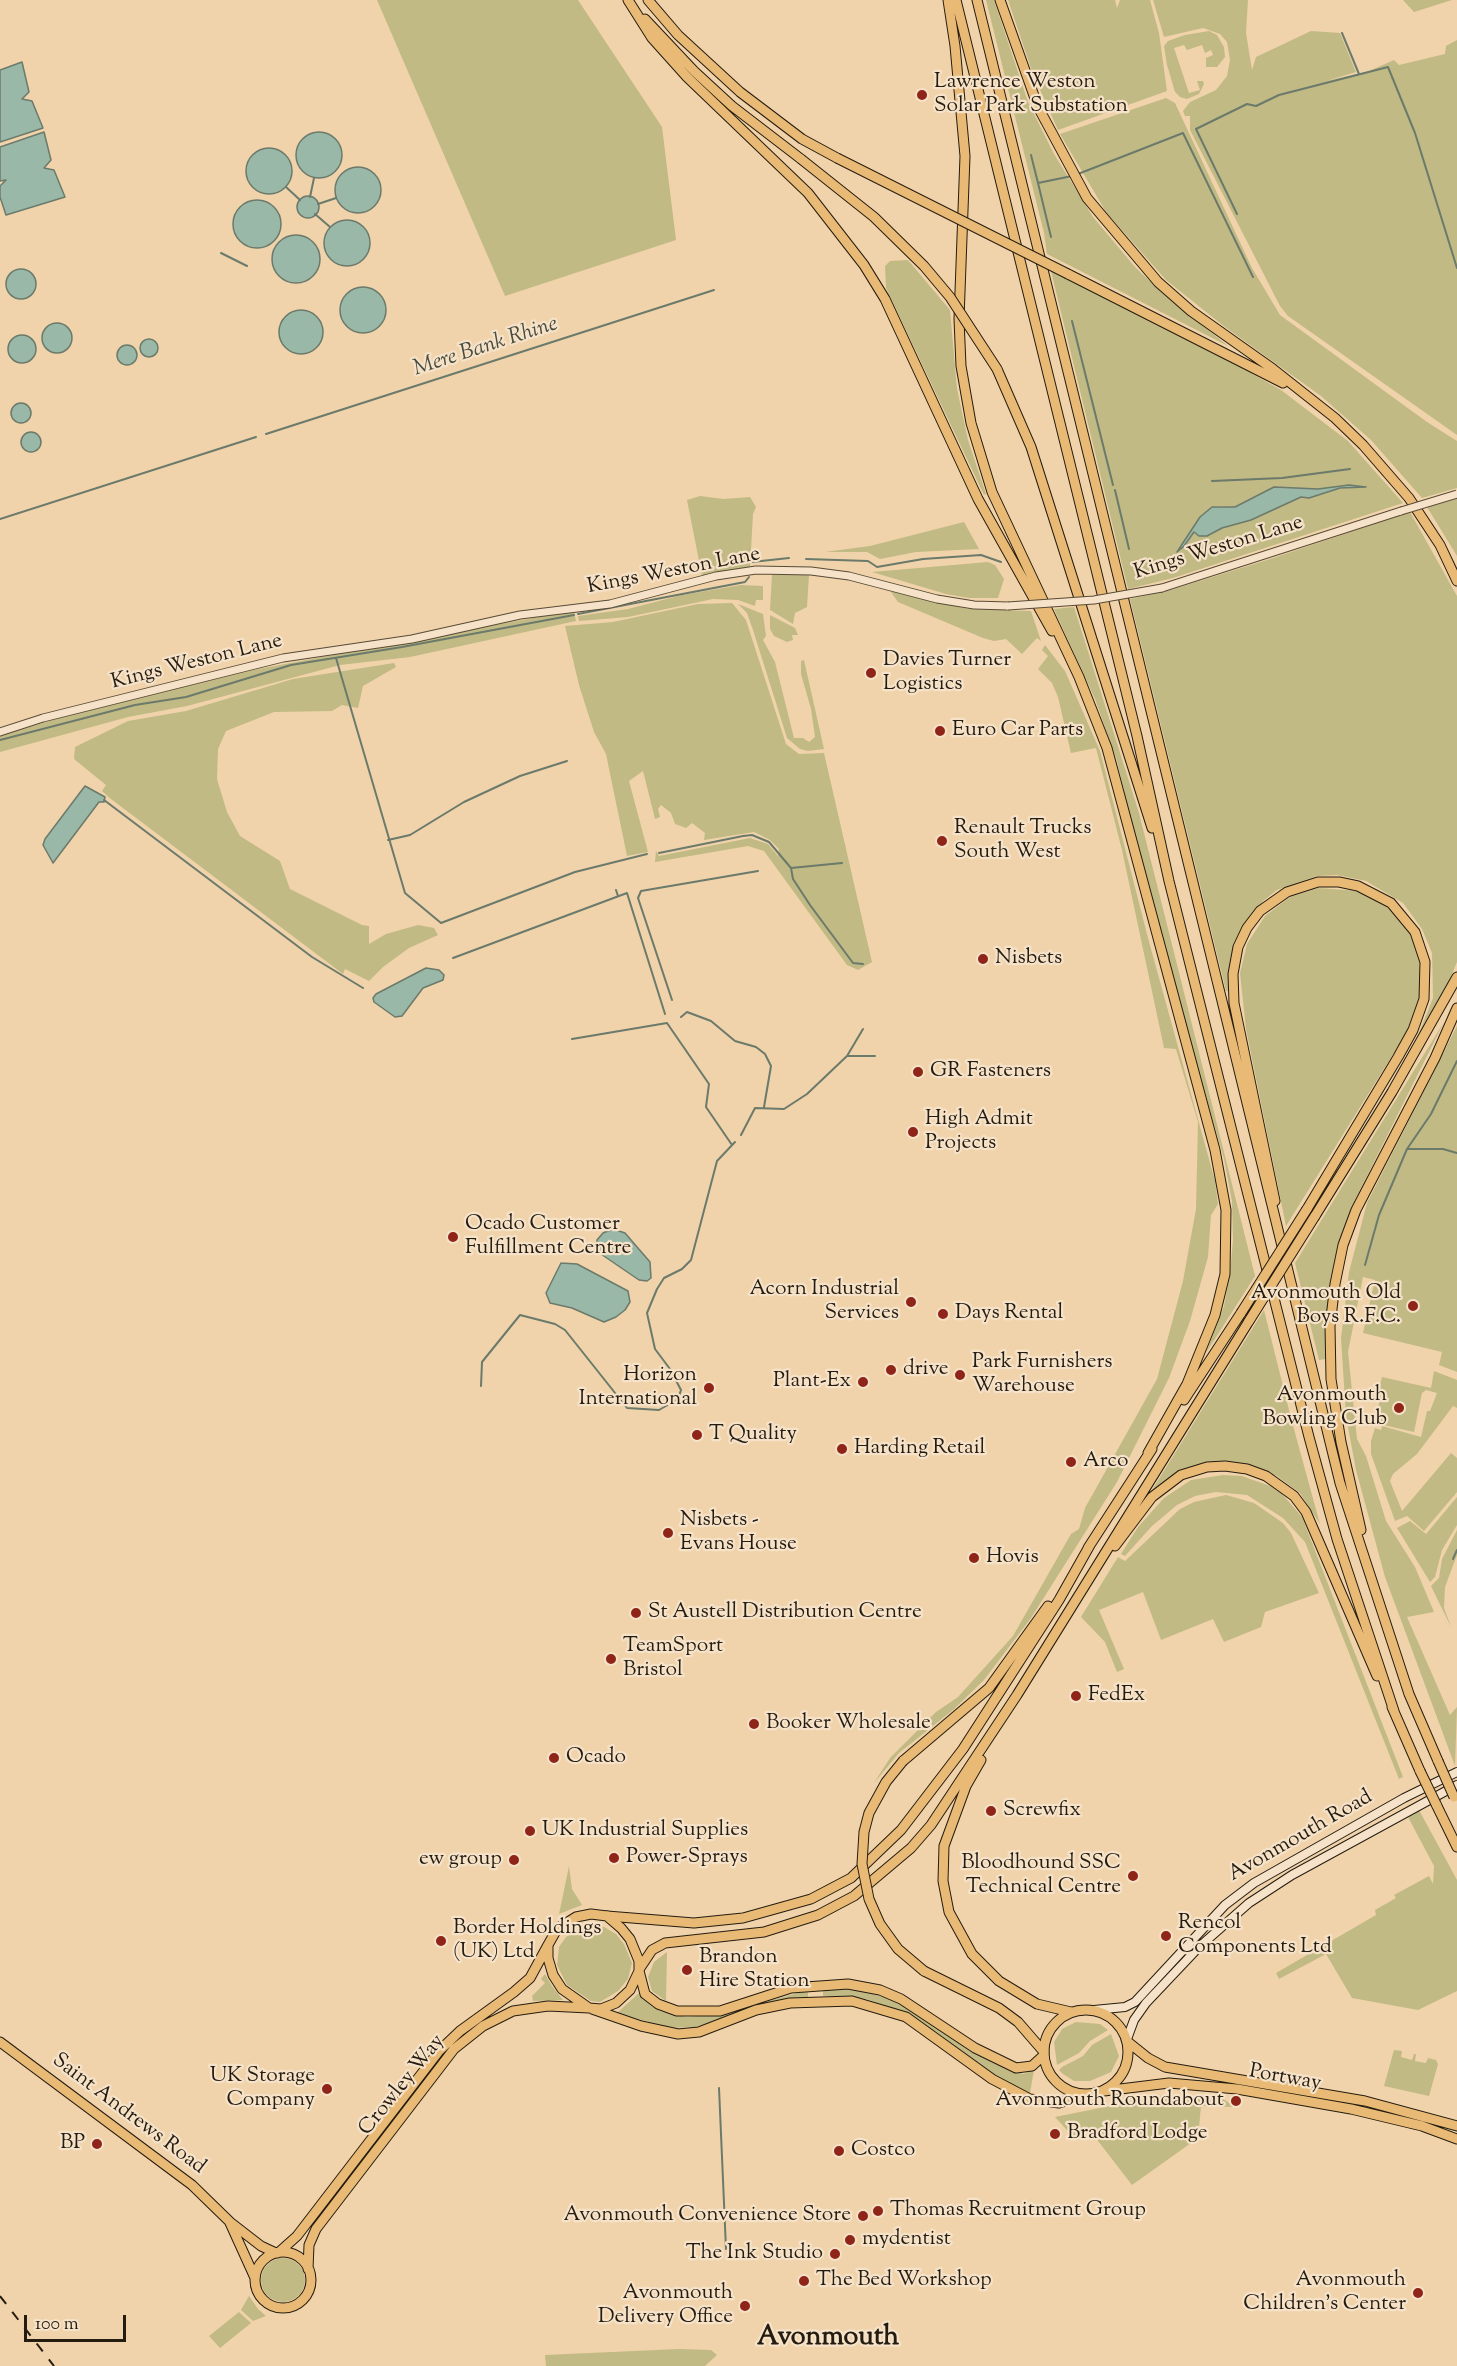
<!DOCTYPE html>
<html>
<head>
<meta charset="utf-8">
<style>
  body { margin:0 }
  #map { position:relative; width:1457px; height:2366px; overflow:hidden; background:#f0d3aa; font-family:"Sorts Mill Goudy",serif }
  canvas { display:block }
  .scale { position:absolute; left:24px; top:2315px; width:102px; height:27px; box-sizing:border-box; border:3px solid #251c10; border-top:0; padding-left:8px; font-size:18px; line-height:21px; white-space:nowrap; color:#251c10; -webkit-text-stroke:4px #f5e2c8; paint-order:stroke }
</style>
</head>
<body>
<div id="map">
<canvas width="1457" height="2366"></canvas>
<div class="scale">100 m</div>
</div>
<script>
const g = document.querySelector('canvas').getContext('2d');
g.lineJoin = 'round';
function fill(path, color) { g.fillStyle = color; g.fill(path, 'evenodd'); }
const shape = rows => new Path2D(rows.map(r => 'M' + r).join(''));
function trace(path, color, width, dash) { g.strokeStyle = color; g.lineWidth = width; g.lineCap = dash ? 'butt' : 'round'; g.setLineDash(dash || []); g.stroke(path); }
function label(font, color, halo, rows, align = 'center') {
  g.font = font + ' "Sorts Mill Goudy",serif'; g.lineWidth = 4.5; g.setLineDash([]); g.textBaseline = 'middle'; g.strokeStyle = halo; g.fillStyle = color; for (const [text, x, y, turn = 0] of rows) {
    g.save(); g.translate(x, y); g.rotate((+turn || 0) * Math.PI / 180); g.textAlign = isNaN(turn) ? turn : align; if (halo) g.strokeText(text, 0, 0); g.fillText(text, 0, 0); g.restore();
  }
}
fill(shape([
  [377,0,578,0,662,127,676,240,505,296],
  [986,0,994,0,1028,102,1054,154,1093,217,1135,267,1159,290,1228,346,1047,254,1044,233],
  [1008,0,1115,0,1117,8,1120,0,1150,0,1159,33,1167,91,1058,130,1033,74],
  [1153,0,1248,0,1246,33,1252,70,1256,57,1311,31,1340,33,1356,72,1326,81,1369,71,1394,60,1399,65,1445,54,1446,46,1457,40,1457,435,1288,316,1280,306,1190,130,1190,116,1185,116,1183,111,1190,102,1216,90,1227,76,1230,60,1227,42,1220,34,1203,28,1164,37],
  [1403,0,1452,0,1414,12],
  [1209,31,1217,35,1224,47,1225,57,1217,67,1206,67,1206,58,1213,55,1211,50,1205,53,1202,45,1187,50,1184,45,1174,48,1189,93,1200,90,1197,81,1203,81,1204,84,1199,94,1187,99,1180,97,1175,92,1167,65,1164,46,1168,41,1185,35],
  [1166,98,1175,103,1252,268,1280,315,1427,422,1457,441,1457,488,1422,498,1371,440,1321,396,1225,327,1166,280,1106,212,1060,134],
  [908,260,950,310,957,389,968,440,986,494,984,495,886,288,885,266,890,261],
  [1051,271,1217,354,1281,390,1348,441,1403,503,1173,578,1128,589],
  [1344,485,1362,486,1334,489,1309,498,1301,497,1251,520,1222,528,1207,536,1192,533,1200,517,1215,506,1235,507,1271,488,1318,489],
  [700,496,723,499,750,497,756,507,753,514,750,567,702,576,687,500],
  [1457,498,1457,556,1427,507],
  [1410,512,1457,596,1457,962,1447,986,1411,1053,1433,998,1432,953,1422,929,1403,903,1366,881,1337,875,1317,876,1277,890,1263,901,1239,933,1233,946,1228,991,1226,991,1130,599,1171,590,1270,559],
  [964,522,979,549,916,552,880,559,867,552,825,552,870,546],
  [988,562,995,565,1004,579,998,598,969,598,946,594,872,572],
  [772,575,809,575,807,607,795,613,793,624,770,610],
  [741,585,763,586,763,600,756,600,755,606,738,600,713,599,628,617,579,621,578,616,628,609,682,595],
  [894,590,933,602,969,609,1031,611,1041,641,1037,638,1022,654,1006,639,994,641,983,638,898,602,891,592],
  [732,603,746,620,786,744,799,754,824,753,872,962,858,970,847,965,764,851,748,846,655,862,656,851,659,856,750,838,768,844,778,856,779,849,770,840,754,832,704,840,705,833,692,823,686,828,675,824,671,813,661,805,658,809,660,817,655,819,643,771,629,781,648,852,627,856,606,754,594,732,579,685,565,626,613,622,698,604],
  [738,604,763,614,766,636,763,640,775,662,794,738,803,738,809,742,815,737,811,709,801,674,801,661,804,660,824,749,808,751,800,749,787,738,753,630,747,613],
  [1074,607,1139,813,1255,1276,1206,1353,1224,1306,1230,1274,1233,1240,1232,1201,1224,1159,1159,933,1116,758,1095,699,1054,609],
  [565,612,574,612,576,621,410,657,340,665,187,706,128,717,0,752,0,736,82,711,258,669],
  [770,615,795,628,798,635,792,635,793,640,787,642,774,636,770,629],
  [1045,645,1065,671,1100,751,1148,938,1215,1181,1218,1204,1211,1215,1208,1257,1190,1321,1169,1378,1117,1482,1031,1618,984,1680,953,1710,899,1753,874,1783,890,1758,936,1712,958,1697,1013,1636,1071,1534,1079,1529,1085,1508,1157,1379,1183,1281,1196,1209,1198,1122,1176,1049,1164,1048,1122,850,1096,748,1071,753,1058,697,1052,683,1038,669,1048,656,1042,650],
  [394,663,396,667,363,686,358,708,342,705,332,711,274,712,226,731,218,749,217,779,227,812,240,836,280,861,290,889,362,925,369,926,369,944,386,934,418,925,434,928,438,935,409,948,383,967,369,981,345,969,343,974,111,799,102,791,106,785,74,759,75,747,128,721,186,711,293,679],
  [1318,888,1360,891,1382,903,1395,913,1414,940,1419,954,1421,986,1418,1007,1410,1027,1286,1226,1246,1029,1240,973,1247,944,1265,916,1290,897],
  [1444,1022,1351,1208,1330,1284,1326,1359,1319,1360,1295,1263],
  [1457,1026,1457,1372,1439,1365,1442,1352,1363,1333,1375,1280,1363,1277,1348,1352,1357,1439,1366,1456,1386,1521,1415,1567,1434,1612,1407,1617,1450,1715,1457,1707,1455,1766,1385,1577,1356,1470,1346,1416,1341,1338,1349,1272,1367,1203],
  [1264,1310,1292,1422,1320,1524,1300,1493,1277,1476,1247,1464,1212,1462,1190,1467,1171,1476,1152,1490],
  [1434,1371,1457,1380,1457,1408,1453,1406,1417,1454,1393,1474,1390,1481,1402,1511,1451,1453,1457,1458,1457,1492,1424,1531,1407,1516,1395,1521,1371,1454,1371,1441,1375,1428,1381,1430,1382,1426,1421,1437,1427,1411,1430,1411,1437,1393,1426,1390,1422,1393,1414,1432,1375,1423,1381,1393,1378,1392,1382,1377,1431,1388],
  [1223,1475,1242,1476,1270,1486,1283,1495,1302,1517,1403,1777,1399,1779,1305,1542,1283,1518,1247,1495,1216,1492,1195,1496,1177,1505,1152,1526,1125,1556,1121,1554,1138,1527,1164,1498,1191,1480],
  [1226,1495,1254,1503,1283,1523,1291,1533,1319,1593,1265,1612,1261,1627,1224,1642,1213,1619,1161,1640,1143,1592,1099,1610,1124,1669,1117,1672,1105,1642,1081,1617,1118,1557,1125,1561,1180,1509,1194,1502],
  [1457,1497,1457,1525,1442,1550,1435,1577,1430,1582,1397,1528,1410,1521,1426,1534],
  [1457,1530,1457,1555,1445,1587,1444,1608,1451,1627,1431,1586,1439,1578,1442,1559],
  [1419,1810,1457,1880,1457,1991,1418,2010,1352,1998,1326,1954,1279,1979,1276,1973,1376,1915,1375,1910,1396,1898,1394,1895,1429,1876,1433,1884,1434,1866,1408,1817],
  [569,1866,572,1889,582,1905,559,1914],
  [591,1925,604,1927,616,1934,624,1944,632,1963,628,1979,618,1991,600,2002,591,2001,567,1985,557,1965,559,1947,566,1937,583,1926],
  [667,1952,666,2001,652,1991,648,1977,654,1962],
  [545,1974,552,1986,563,2000,533,2001,532,1996,545,1983,541,1979],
  [823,1988,852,1988,894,2000,1003,2067,1023,2074,1034,2070,1030,2093,995,2076,938,2033,906,2013,866,1999,823,1996],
  [808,1990,808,1997,784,1999,695,2027,670,2028,617,2013,639,1993,650,2005,660,2011,687,2017,723,2014],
  [1076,2022,1100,2024,1108,2030,1090,2041,1079,2053,1057,2065,1054,2042,1062,2029],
  [1111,2034,1119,2056,1111,2072,1090,2081,1074,2081,1063,2074,1059,2070,1062,2067,1083,2056,1092,2045],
  [1394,2050,1402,2051,1401,2057,1412,2060,1414,2054,1416,2054,1415,2061,1426,2063,1428,2058,1436,2060,1438,2064,1429,2096,1384,2086],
  [1165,2095,1222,2098,1235,2107,1201,2106,1198,2138,1132,2185,1088,2128,1076,2140,1055,2117],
  '261 2280a22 22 0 1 1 44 0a22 22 0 1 1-44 0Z',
  [249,2296,258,2309,266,2316,253,2321,241,2310],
  [239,2312,251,2323,220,2348,209,2336],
  [679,2349,711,2350,717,2355,705,2366,546,2366,545,2355]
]), '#c1ba84');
const water = shape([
  [22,62,29,92,22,99,32,101,43,128,0,142,0,70,22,62],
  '296 155a23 23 0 1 1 46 0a23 23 0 1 1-46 0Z',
  [44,132,51,160,44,168,54,170,65,197,6,215,0,197,0,186,6,180,0,181,0,147,44,132],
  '246 171a23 23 0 1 1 46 0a23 23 0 1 1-46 0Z',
  '335 190a23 23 0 1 1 46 0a23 23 0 1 1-46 0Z',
  '297 207a11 11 0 1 1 22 0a11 11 0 1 1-22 0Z',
  '233 224a24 24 0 1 1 48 0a24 24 0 1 1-48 0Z',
  '324 243a23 23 0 1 1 46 0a23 23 0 1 1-46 0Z',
  '272 259a24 24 0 1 1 48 0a24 24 0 1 1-48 0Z',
  '6 284a15 15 0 1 1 30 0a15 15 0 1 1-30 0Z',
  '340 310a23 23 0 1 1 46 0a23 23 0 1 1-46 0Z',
  '279 332a22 22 0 1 1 44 0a22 22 0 1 1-44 0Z',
  '42 338a15 15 0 1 1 30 0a15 15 0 1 1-30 0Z',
  '8 349a14 14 0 1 1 28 0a14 14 0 1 1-28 0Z',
  '140 348a9 9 0 1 1 18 0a9 9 0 1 1-18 0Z',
  '117 355a10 10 0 1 1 20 0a10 10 0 1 1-20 0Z',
  '11 413a10 10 0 1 1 20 0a10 10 0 1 1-20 0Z',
  '21 442a10 10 0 1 1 20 0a10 10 0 1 1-20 0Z',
  [1349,485,1366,487,1340,488,1309,498,1301,497,1251,520,1222,528,1207,536,1199,536,1194,532,1184,546,1177,552,1200,517,1212,507,1235,507,1274,487,1318,489,1349,485],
  [85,786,105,797,104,802,99,802,53,863,43,845,45,839,85,786],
  [426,968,439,970,444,975,443,980,423,988,402,1016,395,1017,374,1002,373,998,376,994,426,968],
  [613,1229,625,1233,650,1262,651,1278,647,1281,639,1280,598,1252,597,1240,603,1233,613,1229],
  [561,1263,577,1264,628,1291,630,1302,625,1310,616,1317,604,1322,572,1308,550,1303,546,1293,561,1263]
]);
fill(water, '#9ab8a7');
trace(water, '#6b7a6b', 1.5);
trace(shape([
  [1342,33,1359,74],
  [1031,155,1038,183],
  [1078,174,1183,133,1253,277],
  [286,187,300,200],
  [310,197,314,178],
  [318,204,336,198],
  [315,214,330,227],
  [1237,214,1196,129,1247,104,1256,106,1279,95,1388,67,1415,133,1457,268],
  [1051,237,1038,183,1072,176],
  [221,253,247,266],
  [1072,321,1113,485],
  [266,434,714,290],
  [1212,481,1282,478,1350,469],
  [1115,490,1129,549],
  [0,519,256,437],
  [806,559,868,561,877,567,923,559,981,555,1001,562],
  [752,562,789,558],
  [578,614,745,582,749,577],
  [336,658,405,893,441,923,575,872,647,854],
  [0,740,135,705,186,697,291,665,402,647,574,615],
  [104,800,312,957,363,988],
  [388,840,410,835,464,802,520,776,567,761],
  [659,853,743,836,752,835,769,842,791,868,793,879,810,905,853,963,863,964],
  [791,868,842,863],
  [616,890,618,896],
  [453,958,627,893,665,1014],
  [672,1000,638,898,641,891,758,871],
  [681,1017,687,1012,711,1021,735,1041,756,1047,765,1054,771,1066,764,1107],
  [572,1039,667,1023,709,1084,706,1107,732,1145],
  [847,1056,863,1029],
  [1457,1061,1431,1114,1407,1149,1443,1149,1457,1153],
  [741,1135,755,1108,784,1109,807,1094,847,1056,875,1056],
  [1365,1265,1379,1215,1407,1149],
  [481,1386,482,1362,520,1315,555,1324,565,1330,627,1408,659,1410,678,1399,681,1390,670,1369,655,1349,647,1313,657,1289,664,1278,682,1269,691,1260,717,1161,735,1142],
  [1453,1559,1457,1550],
  [719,2088,726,2249]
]), '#6b7a6b', 2);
const tertiary = shape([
  [1162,588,1401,511],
  [0,732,43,718,283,658,412,639,520,615,610,604,716,576,756,570,811,571,849,576,937,599,974,605,1008,606]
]);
const secondary = shape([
  [1094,2010,1125,2007,1135,2002,1225,1905,1254,1883,1404,1798,1457,1772],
  [1127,2039,1134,2020,1146,2003,1199,1947,1249,1903,1292,1875,1457,1785]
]);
const trunk = shape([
  [591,1914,607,1916,621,1928,630,1939,639,1961,639,1971,630,1990,616,2003,601,2009,589,2008,562,1989,553,1975,548,1958,548,1945,557,1929,576,1917,591,1914],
  [639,1971,645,1994,658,2004,677,2011,720,2011,791,1988,848,1984,880,1990,901,1999,975,2048,1016,2068,1032,2066,1044,2055],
  [592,2009,641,2026,678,2034,699,2032,756,2010,790,2003,852,2001,906,2017,992,2079,1030,2099,1059,2103,1089,2094],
  '1044 2052a42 42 0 1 1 84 0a42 42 0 1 1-84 0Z',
  [0,2042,192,2185,230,2222,261,2246,276,2253],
  [1128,2042,1148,2058,1165,2067,1365,2101,1457,2126],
  [1104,2091,1169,2083,1237,2089,1351,2109,1422,2126,1457,2139],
  [230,2223,255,2278],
  '255 2280a28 28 0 1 1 56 0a28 28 0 1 1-56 0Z',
  [278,2253,297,2236,439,2051,460,2031,514,1992,530,1978,548,1945],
  [308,2269,309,2245,316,2229,454,2049,483,2026,513,2011,548,2006,589,2008]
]);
const motorway = shape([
  [628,0,652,38,687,77,808,193,864,265,885,299,978,499,1052,631],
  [648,0,678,35,740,92,802,139,837,158],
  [948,0,955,46,965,156,959,319,961,366,971,423,992,492,1079,677,1107,748,1215,1150,1226,1210,1225,1274,1215,1315,1187,1384,1148,1453],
  [956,0,1137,736,1169,881,1309,1437,1337,1539,1394,1711],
  [977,0,1340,1483,1409,1694,1438,1761],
  [1000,0,1038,107,1087,198,1158,282,1191,311,1273,369,1335,418,1363,445,1409,498,1440,545,1457,581],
  [645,19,694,71,732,106,801,159],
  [1068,274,1283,383],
  [997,369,1031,447,1152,828],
  [1275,1201,1234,1003,1233,974,1238,947,1247,928,1260,911,1287,892,1318,882,1339,882,1358,886,1391,903,1415,932,1425,962,1424,999,1413,1030,1398,1057,1307,1209],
  [1315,1216,1392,1092,1457,977],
  [1184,1400,1241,1313],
  [1361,1530,1341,1442,1331,1379,1330,1326,1335,1284,1343,1245,1356,1210,1435,1058,1457,1008],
  [1115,1546,1152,1497,1181,1475,1207,1467,1225,1466,1247,1469,1266,1476,1294,1496,1306,1512,1377,1676],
  [1088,1548,1152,1449],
  [1392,1707,1420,1771],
  [981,1760,966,1786,944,1846,943,1881,949,1912,972,1954,999,1981,1037,2004,1071,2012],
  [903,1761,989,1688,1048,1606],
  [1436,1804,1457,1847],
  [607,1916,694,1923,743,1918,811,1899,851,1878,901,1830,963,1749,1059,1600,1090,1545],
  [640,1968,652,1950,665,1943,764,1932,818,1915,854,1896,911,1848,931,1825,1017,1695,1249,1321],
  [924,1971,999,2008,1018,2022,1044,2052]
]);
trace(tertiary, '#584a36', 9);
trace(secondary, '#251c10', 10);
trace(trunk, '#251c10', 11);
trace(motorway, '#251c10', 11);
trace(tertiary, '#f5e2c8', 7);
trace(secondary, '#f5e2c8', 8);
trace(trunk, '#e8ba75', 9);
trace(motorway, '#e8ba75', 9);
trace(shape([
  [0,2296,54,2366]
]), '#251c10', 2, [10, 10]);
const tertiaryBridge = shape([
  [1401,511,1457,494],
  [1008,606,1094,600,1162,588]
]);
const motorwayBridge = shape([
  [837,158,1068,274],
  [801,159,874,217,924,266,950,297,997,369],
  [1241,1313,1307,1209],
  [1249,1321,1315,1216],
  [903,1761,886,1782,869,1813,864,1832,862,1864,869,1899,880,1924,898,1949,924,1971],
  [1438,1761,1454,1797],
  [1420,1771,1436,1804]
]);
trace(tertiaryBridge, '#584a36', 9, []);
trace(motorwayBridge, '#251c10', 11, []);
trace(tertiaryBridge, '#f5e2c8', 7);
trace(motorwayBridge, '#e8ba75', 9);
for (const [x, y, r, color] of [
  [922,95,6,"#8f2418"],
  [871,673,6,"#8f2418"],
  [940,731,6,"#8f2418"],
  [942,841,6,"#8f2418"],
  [983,959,6,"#8f2418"],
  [918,1072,6,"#8f2418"],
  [913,1132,6,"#8f2418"],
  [453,1237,6,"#8f2418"],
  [911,1302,6,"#8f2418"],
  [1413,1306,6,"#8f2418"],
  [943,1314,6,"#8f2418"],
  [891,1370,6,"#8f2418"],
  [960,1375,6,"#8f2418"],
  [863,1382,6,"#8f2418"],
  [709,1388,6,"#8f2418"],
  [1399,1408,6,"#8f2418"],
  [697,1435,6,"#8f2418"],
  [842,1449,6,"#8f2418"],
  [1071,1462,6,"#8f2418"],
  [668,1533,6,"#8f2418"],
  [974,1558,6,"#8f2418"],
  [636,1613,6,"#8f2418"],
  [611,1659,6,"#8f2418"],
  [1076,1696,6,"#8f2418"],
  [754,1724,6,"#8f2418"],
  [554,1758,6,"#8f2418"],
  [991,1811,6,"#8f2418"],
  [530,1831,6,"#8f2418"],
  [614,1858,6,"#8f2418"],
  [514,1860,6,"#8f2418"],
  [1133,1876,6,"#8f2418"],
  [1166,1936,6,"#8f2418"],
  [441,1941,6,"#8f2418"],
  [687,1970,6,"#8f2418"],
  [327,2089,6,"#8f2418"],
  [1236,2101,6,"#8f2418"],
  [1055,2134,6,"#8f2418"],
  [97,2144,6,"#8f2418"],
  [839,2151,6,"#8f2418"],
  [878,2211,6,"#8f2418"],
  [863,2216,6,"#8f2418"],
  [850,2240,6,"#8f2418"],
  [835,2254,6,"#8f2418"],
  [804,2281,6,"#8f2418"],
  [1418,2293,6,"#8f2418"],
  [745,2306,6,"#8f2418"]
]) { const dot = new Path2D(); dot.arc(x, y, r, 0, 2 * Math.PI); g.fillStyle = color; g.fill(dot); trace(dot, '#f5e2c8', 2); }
label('21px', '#251c10', '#f5e2c8', [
  ["Lawrence Weston",934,83],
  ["Solar Park Substation",934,107],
  ["Davies Turner",883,661],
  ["Logistics",883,685],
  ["Euro Car Parts",952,731],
  ["Renault Trucks",954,829],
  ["South West",954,853],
  ["Nisbets",995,959],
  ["GR Fasteners",930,1072],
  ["High Admit",925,1120],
  ["Projects",925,1144],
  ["Ocado Customer",465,1225],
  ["Fulfillment Centre",465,1249],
  ["Acorn Industrial",899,1290,"right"],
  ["Services",899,1314,"right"],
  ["Avonmouth Old",1401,1294,"right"],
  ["Boys R.F.C.",1401,1318,"right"],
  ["Days Rental",955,1314],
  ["Park Furnishers",972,1363],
  ["Warehouse",972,1387],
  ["drive",903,1370],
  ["Horizon",697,1376,"right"],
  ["International",697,1400,"right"],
  ["Plant-Ex",851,1382,"right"],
  ["Avonmouth",1387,1396,"right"],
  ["Bowling Club",1387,1420,"right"],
  ["T Quality",709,1435],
  ["Harding Retail",854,1449],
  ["Arco",1083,1462],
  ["Nisbets -",680,1521],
  ["Evans House",680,1545],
  ["Hovis",986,1558],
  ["St Austell Distribution Centre",648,1613],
  ["TeamSport",623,1647],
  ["Bristol",623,1671],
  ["FedEx",1088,1696],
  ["Booker Wholesale",766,1724],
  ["Ocado",566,1758],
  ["Screwfix",1003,1811],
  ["UK Industrial Supplies",542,1831],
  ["Power-Sprays",626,1858],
  ["ew group",502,1860,"right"],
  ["Bloodhound SSC",1121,1864,"right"],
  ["Technical Centre",1121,1888,"right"],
  ["Rencol",1178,1924],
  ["Components Ltd",1178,1948],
  ["Border Holdings",453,1929],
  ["(UK) Ltd",453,1953],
  ["Brandon",699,1958],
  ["Hire Station",699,1982],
  ["UK Storage",315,2077,"right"],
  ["Company",315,2101,"right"],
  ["Avonmouth Roundabout",1224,2101,"right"],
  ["Bradford Lodge",1067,2134],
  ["BP",85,2144,"right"],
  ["Costco",851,2151],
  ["Thomas Recruitment Group",890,2211],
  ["Avonmouth Convenience Store",851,2216,"right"],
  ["mydentist",862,2240],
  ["The Ink Studio",823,2254,"right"],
  ["The Bed Workshop",816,2281],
  ["Avonmouth",1406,2281,"right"],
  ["Children's Center",1406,2305,"right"],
  ["Avonmouth",733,2294,"right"],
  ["Delivery Office",733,2318,"right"]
], 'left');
label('21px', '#251c10', '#f5e2c8', [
  ["Kings Weston Lane",1219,549,-17],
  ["Kings Weston Lane",674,572,-11],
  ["Kings Weston Lane",197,663,-14],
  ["Avonmouth Road",1301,1837,-30],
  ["Portway",1285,2079,10],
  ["Crowley Way",403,2086,-51],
  ["Saint Andrews Road",128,2115,37]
]);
label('italic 22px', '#484b3d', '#f5e2c8', [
  ["Mere Bank Rhine",486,348,-18]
]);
label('bold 27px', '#251c10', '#f5e2c8', [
  ["Avonmouth",828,2339]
]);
</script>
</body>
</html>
